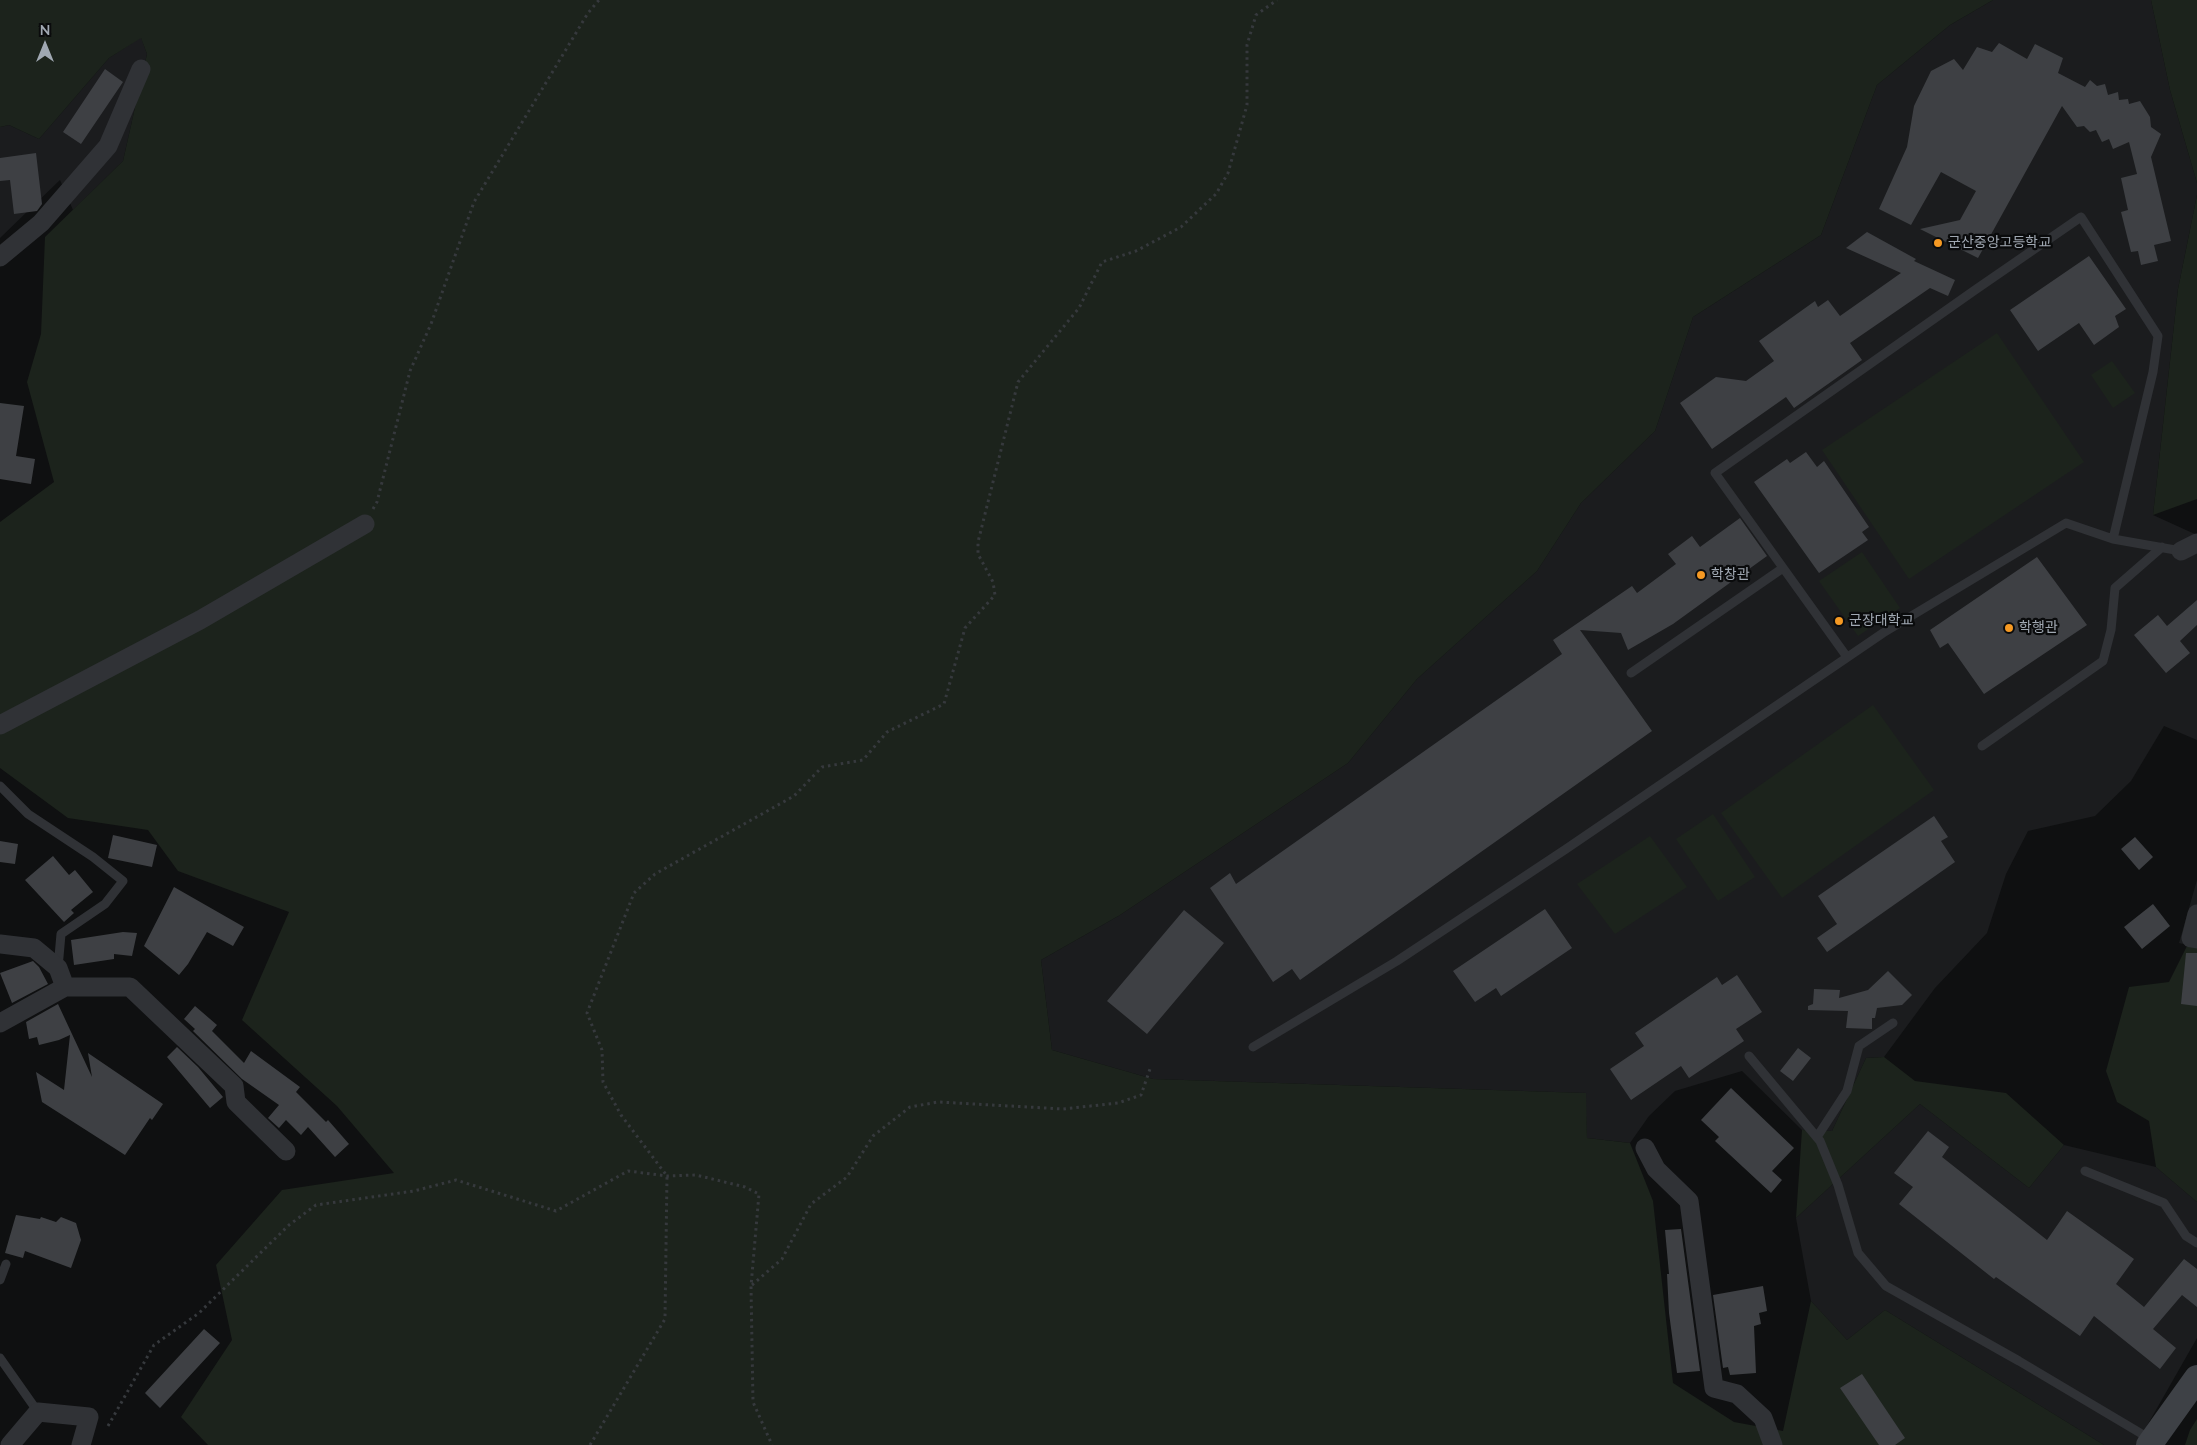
<!DOCTYPE html>
<html>
<head>
<meta charset="utf-8">
<style>
  body { margin:0 }
  #map { position:relative; width:2197px; height:1445px; overflow:hidden; background:#0f1011; font-family:Mulish,sans-serif }
  canvas { display:block }
  .north { position:absolute; left:20px; top:20px; width:50px; height:50px; -webkit-text-stroke:4px #0a0b0c; paint-order:stroke; rotate:0deg; font-size:14px; font-weight:700; line-height:20px; text-align:center; color:#a0a8b2 }
  .north::after { content:''; display:block; margin:auto; width:18px; height:22px; background:#a0a8b2; clip-path:polygon(50% 0,100% 100%,50% 72%,0 100%) }
</style>
</head>
<body>
<div id="map">
<canvas width="2197" height="1445"></canvas>
<div class="north">N</div>
</div>
<script>
const g = document.querySelector('canvas').getContext('2d');
g.lineJoin = 'round';
function fill(path, color) { g.fillStyle = color; g.fill(path, 'evenodd'); }
const shape = rows => new Path2D(rows.map(r => 'M' + r).join(''));
function trace(path, color, width, dash) { g.strokeStyle = color; g.lineWidth = width; g.lineCap = dash ? 'butt' : 'round'; g.setLineDash(dash || []); g.stroke(path); }
function label(font, color, halo, rows, align = 'center') {
  g.font = font + ' Mulish,"Noto Sans KR",sans-serif'; g.lineWidth = 4.5; g.setLineDash([]); g.textBaseline = 'middle'; g.strokeStyle = halo; g.fillStyle = color; for (const [text, x, y, turn = 0] of rows) {
    g.save(); g.translate(x, y); g.rotate((+turn || 0) * Math.PI / 180); g.textAlign = isNaN(turn) ? turn : align; if (halo) g.strokeText(text, 0, 0); g.fillText(text, 0, 0); g.restore();
  }
}
fill(shape([
  [1993,0,2151,0,2170,90,2197,183,2197,195,2178,289,2153,515,2197,535,2197,740,2164,726,2131,781,2095,816,2028,831,2006,874,1987,933,1935,988,1884,1057,1866,1058,1832,1131,1802,1130,1742,1071,1675,1091,1649,1116,1630,1143,1587,1138,1585,1093,1153,1079,1052,1050,1041,960,1120,915,1348,763,1417,679,1537,571,1581,503,1655,431,1693,317,1821,235,1877,85,1950,25],
  [141,37,147,54,123,161,73,210,60,180,0,238,0,127,9,125,39,139,109,58],
  [2197,880,2197,948,2179,943],
  [1920,1104,2029,1188,2064,1145,2156,1167,2197,1202,2197,1338,2136,1445,2104,1445,1885,1310,1847,1340,1811,1301,1796,1218]
]), '#1b1c1e');
fill(shape([
  [0,0,1993,0,1950,25,1877,85,1821,235,1693,317,1655,431,1581,503,1537,571,1417,679,1348,763,1120,915,1041,960,1052,1050,1153,1079,1586,1093,1587,1138,1630,1143,1653,1201,1673,1383,1734,1422,1783,1431,1811,1301,1847,1340,1885,1310,2104,1445,208,1445,181,1417,232,1340,216,1265,282,1190,394,1173,337,1106,242,1020,289,912,178,871,148,830,68,818,0,768,0,522,54,482,27,382,41,334,45,237,123,161,147,54,141,38,109,58,39,139,9,125,0,127],
  [2151,0,2197,0,2197,183,2170,90],
  [2197,195,2197,499,2153,515,2178,289],
  [1997,333,2084,462,1909,579,1822,450],
  [2112,361,2135,393,2113,408,2091,375],
  [1862,552,1900,608,1858,636,1819,581],
  [1873,705,1934,790,1782,898,1721,813],
  [1713,814,1755,877,1718,901,1676,839],
  [1650,836,1687,887,1615,934,1577,884],
  [2187,946,2197,948,2197,1202,2156,1167,2149,1121,2117,1102,2106,1071,2129,987,2169,982],
  [1884,1057,1915,1081,2006,1093,2064,1145,2029,1188,1920,1104,1796,1218,1802,1130,1832,1131,1866,1058],
  [2197,1419,2197,1445,2185,1445,2190,1430]
]), '#1c231c');
fill(shape([
  [1999,43,2027,59,2035,44,2063,58,2058,73,2085,87,2090,80,2097,86,2105,84,2108,95,2118,92,2119,100,2128,99,2129,104,2140,101,2150,117,2151,127,2161,134,2151,157,2171,241,2154,245,2158,261,2141,265,2138,251,2131,252,2121,212,2128,210,2121,178,2137,174,2129,142,2113,149,2109,139,2102,142,2096,130,2090,132,2084,126,2077,127,2062,106,1978,258,1920,229,1960,220,1976,191,1941,172,1911,225,1879,209,1907,147,1914,106,1931,71,1954,59,1963,70,1977,47,1992,52],
  [105,69,123,82,81,144,63,132],
  [36,153,42,204,37,211,14,214,10,180,0,181,0,158],
  [1867,232,1916,259,1914,261,1955,280,1948,296,1930,288,1850,343,1862,360,1794,408,1786,397,1712,449,1680,403,1716,377,1746,381,1774,361,1759,341,1815,301,1818,307,1828,300,1840,316,1901,273,1846,248],
  [2089,256,2126,309,2115,316,2119,327,2094,345,2079,323,2038,351,2010,310],
  [0,403,24,406,16,456,35,459,31,484,0,479],
  [1806,452,1817,467,1824,461,1869,527,1862,532,1868,540,1819,573,1754,482,1787,459,1790,463],
  [1740,518,1767,556,1673,624,1628,650,1621,633,1580,630,1652,731,1300,980,1292,969,1273,982,1210,888,1230,873,1236,884,1562,654,1553,640,1632,586,1637,593,1676,564,1668,554,1692,536,1700,547],
  [2037,557,2087,625,1984,694,1948,643,1940,648,1930,630],
  [2197,600,2197,625,2180,641,2190,653,2166,673,2134,635,2158,615,2167,626],
  [1934,816,1948,837,1941,841,1955,862,1827,952,1817,938,1837,924,1818,896],
  [113,835,157,845,152,867,108,858],
  [2135,837,2153,857,2139,870,2121,849],
  [0,841,18,844,15,864,0,862],
  [53,856,69,875,75,870,93,892,71,910,74,913,64,922,25,880],
  [174,887,244,927,233,946,207,932,188,964,179,975,144,946],
  [2153,904,2170,926,2142,949,2124,927],
  [1545,909,1572,948,1501,996,1496,988,1475,1002,1453,971],
  [1184,910,1224,943,1147,1034,1107,1001],
  [123,932,137,933,132,956,114,954,114,959,74,965,71,940],
  [2186,953,2197,953,2197,1006,2181,1004],
  [33,961,39,967,48,984,12,1003,0,973],
  [1888,971,1912,995,1902,1005,1877,1008,1875,1018,1872,1018,1872,1029,1846,1028,1848,1011,1808,1010,1808,1006,1813,1004,1814,989,1840,990,1839,998,1868,990],
  [1737,975,1762,1012,1736,1029,1744,1041,1689,1078,1681,1066,1631,1100,1610,1069,1644,1046,1635,1033,1717,977,1722,985],
  [58,1004,92,1077,88,1053,163,1104,152,1120,150,1118,125,1155,42,1102,36,1072,64,1090,70,1035,59,1040,39,1045,37,1037,29,1039,26,1022],
  [195,1006,217,1025,212,1031,244,1063,251,1051,300,1087,296,1092,326,1122,328,1120,349,1144,335,1157,308,1127,301,1135,286,1120,279,1128,268,1118,279,1105,242,1079,193,1031,195,1029,184,1019],
  [177,1047,198,1067,223,1097,210,1108,167,1057],
  [1798,1048,1811,1058,1793,1081,1780,1071],
  [1731,1088,1794,1148,1772,1171,1782,1180,1771,1193,1715,1141,1719,1137,1701,1120],
  [1928,1131,1949,1147,1942,1157,2047,1240,2067,1211,2134,1259,2116,1284,2144,1307,2184,1259,2197,1269,2197,1307,2182,1295,2153,1329,2176,1348,2160,1369,2094,1316,2080,1336,1996,1277,1994,1279,1899,1204,1913,1187,1894,1173],
  [16,1215,40,1219,41,1217,56,1222,61,1217,76,1223,81,1240,71,1268,25,1251,23,1258,5,1253],
  [1681,1229,1700,1371,1677,1373,1669,1313,1667,1274,1669,1274,1665,1230],
  [1763,1286,1767,1311,1759,1313,1761,1324,1754,1326,1756,1373,1730,1375,1728,1367,1723,1368,1713,1295],
  [204,1329,220,1343,160,1408,145,1393],
  [1862,1374,1905,1438,1895,1445,1879,1445,1840,1388]
]), '#3e4044');
trace(shape([
  [373,509,377,502,410,371,431,324,474,202,588,13,599,0],
  [752,1285,782,1259,811,1204,847,1177,873,1136,910,1107,938,1102,1063,1109,1118,1103,1141,1095,1150,1069],
  [108,1426,154,1345,199,1313,289,1225,316,1205,414,1191,456,1180,556,1211,628,1171,667,1176,696,1175,745,1187,759,1194,751,1286,753,1402,772,1445],
  [590,1445,665,1319,667,1176,621,1115,603,1082,602,1050,587,1013,634,893,655,874,794,796,822,767,863,760,887,732,944,704,965,628,995,595,993,582,978,554,978,542,1018,382,1079,308,1102,262,1136,251,1181,227,1216,194,1228,173,1247,105,1247,45,1256,15,1277,0]
]), '#36393d', 3, [2.5, 4]);
trace(shape([
  [1847,657,1715,473,1975,290,2081,217,2158,336,2153,372,2113,539],
  [1631,673,1783,568],
  [1982,746,2103,661,2111,630,2115,588,2162,547],
  [0,786,28,814,93,857,123,881,105,904,61,934,58,968],
  [1253,1047,1397,961,1566,849,1883,633,2066,523,2113,539,2181,551],
  [1749,1056,1820,1141,1838,1185,1858,1253,1886,1286,2019,1361,2152,1440],
  [1817,1137,1847,1091,1859,1046,1893,1023],
  [2085,1171,2164,1203,2186,1236,2197,1243],
  [0,1280,6,1264],
  [0,1358,38,1412]
]), '#303236', 9);
trace(shape([
  [0,257,41,223,108,146,141,69],
  [2181,551,2197,543],
  [0,725,200,620,365,524],
  [2197,914,2191,938,2197,939],
  [0,944,34,948,58,968,65,987,0,1023],
  [65,987,130,987,234,1086,236,1102,286,1151],
  [1645,1148,1656,1169,1689,1201,1714,1388,1737,1394,1763,1418,1773,1445],
  [10,1445,38,1412,89,1417,81,1445]
]), '#303236', 19);
trace(shape([
  [2149,1445,2197,1378]
]), '#3e4146', 26);
for (const [x, y, r, color] of [
  [1938,243,5,"#f59923"],
  [1701,575,5,"#f59923"],
  [1839,621,5,"#f59923"],
  [2009,628,5,"#f59923"]
]) { const dot = new Path2D(); dot.arc(x, y, r, 0, 2 * Math.PI); g.fillStyle = color; g.fill(dot); trace(dot, '#0a0b0c', 2); }
label('14px', '#a0a8b2', '#0a0b0c', [
  ["군산중앙고등학교",1948,243],
  ["학창관",1711,575],
  ["군장대학교",1849,621],
  ["학행관",2019,628]
], 'left');
</script>
</body>
</html>
